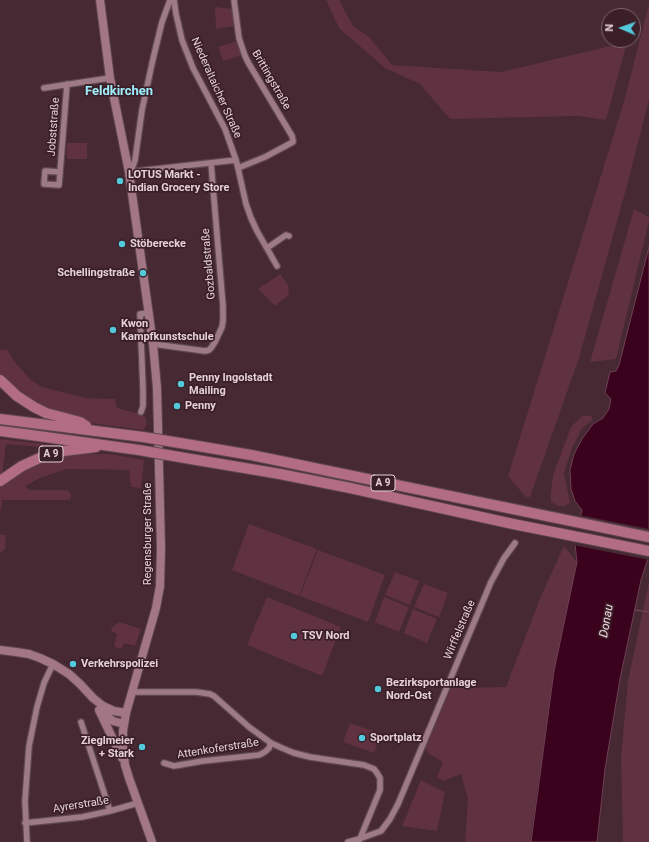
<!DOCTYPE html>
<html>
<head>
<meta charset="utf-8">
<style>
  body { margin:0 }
  #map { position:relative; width:649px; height:842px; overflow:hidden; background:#462932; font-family:Roboto,sans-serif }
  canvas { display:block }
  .north { position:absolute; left:601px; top:8px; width:40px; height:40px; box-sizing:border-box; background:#3b1f28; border:1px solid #7f666e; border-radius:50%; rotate:272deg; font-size:11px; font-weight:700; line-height:16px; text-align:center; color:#e5d1d6 }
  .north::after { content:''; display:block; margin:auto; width:14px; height:18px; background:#53cadc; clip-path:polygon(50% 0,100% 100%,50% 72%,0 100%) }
</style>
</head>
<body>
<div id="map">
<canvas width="649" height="842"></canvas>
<div class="north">N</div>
</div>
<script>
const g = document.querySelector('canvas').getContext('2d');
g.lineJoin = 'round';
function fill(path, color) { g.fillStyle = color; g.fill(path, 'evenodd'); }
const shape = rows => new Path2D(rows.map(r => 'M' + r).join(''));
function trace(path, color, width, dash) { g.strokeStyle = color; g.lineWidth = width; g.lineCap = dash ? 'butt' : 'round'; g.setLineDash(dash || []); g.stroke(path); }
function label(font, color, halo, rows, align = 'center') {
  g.font = font + ' Roboto,sans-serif'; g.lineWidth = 3.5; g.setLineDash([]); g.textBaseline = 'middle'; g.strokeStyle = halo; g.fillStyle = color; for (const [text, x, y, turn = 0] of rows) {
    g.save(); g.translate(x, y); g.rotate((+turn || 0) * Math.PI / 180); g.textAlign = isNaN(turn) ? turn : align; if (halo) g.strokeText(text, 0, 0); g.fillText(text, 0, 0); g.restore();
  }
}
fill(shape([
  [326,0,339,0,353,26,368,36,392,65,501,72,627,42,606,120,578,116,450,119,420,84,385,68,339,28],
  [649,4,649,100,628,182,579,358,530,497,526,497,508,476,625,98],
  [215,7,233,9,235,26,216,29],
  [237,41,242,55,223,61,218,47],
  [67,143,87,143,87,159,67,159],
  [634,209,649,217,649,221,616,359,590,362],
  [280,274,288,285,289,295,275,306,258,289],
  [0,350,7,350,17,365,32,381,42,387,86,398,115,399,117,408,143,415,146,418,146,426,143,430,91,423,71,418,39,407,0,376],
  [582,416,591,416,593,420,582,428,572,448,564,473,570,503,565,506,559,506,551,502,551,494,553,475,571,427],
  [0,439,52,445,74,448,51,452,51,448,6,444,2,477,0,479],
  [84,454,110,454,144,460,141,488,131,487,129,470,66,469,40,478,25,486,30,490,66,490,69,491,71,495,71,498,69,500,2,500,1,510,0,510,0,487,8,480,25,469,44,461,62,456],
  [249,524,317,549,299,596,232,570],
  [0,535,6,535,5,549,0,553],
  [564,546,577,562,554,671,530,842,465,842,468,799,461,774,443,781,437,777,443,762,428,753,425,748,451,688,506,687,541,596],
  [318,550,385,575,368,622,300,596],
  [395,572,419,581,410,605,385,595],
  [649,582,649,842,623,842,621,757,628,681],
  [424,584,448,593,439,617,414,607],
  [267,597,341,627,322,676,247,645],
  [384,597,409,607,399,632,375,622],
  [413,609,437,619,427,643,404,633],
  [119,622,141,629,135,646,124,643,122,649,114,647,117,634,111,631,112,627],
  [350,723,381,734,374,753,343,742],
  [421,780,445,792,437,831,402,826]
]), '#5f3141');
const water = shape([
  [649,247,649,555,641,580,620,679,605,769,597,842,531,842,554,671,577,562,575,544,582,510,575,501,571,489,570,470,574,454,582,439,593,424,603,418,609,409,611,399,605,393,610,372,616,371,619,365,649,247]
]);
fill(water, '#3b021d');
trace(water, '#6e4054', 1);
fill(shape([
  [579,515,649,529,649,560,573,545]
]), '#462932');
trace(shape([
  [635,610,649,612]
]), '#6e4054', 1.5);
const street = shape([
  [174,0,176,14,182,40,193,68,225,129,236,160],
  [44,88,110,78],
  [238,168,246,204,251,218,257,231,277,266],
  [60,172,45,171,44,184,59,185,67,84],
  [129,172,236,160,238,168,265,157,293,142,293,140,292,136,249,64,245,56,239,38,234,0],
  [129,172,133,166,135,160,142,110,153,59,162,22,170,0],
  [267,248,286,235,289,236],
  [153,344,205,351,209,350,211,348,215,342,222,327,223,321,223,306,211,163],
  [141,412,143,406,143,389,140,314,148,313],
  [132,692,196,692,210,694,214,696,249,727,271,743,282,748,294,753,310,757,364,765,374,769,377,773,380,778,380,790,359,841],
  [81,722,110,811],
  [164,763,174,766,203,761,259,755,263,753,266,751,269,748,271,743],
  [25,823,82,817,110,811,138,803],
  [27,842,25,801,29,746,37,707,44,683,53,664],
  [348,842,359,839,381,831,390,819,398,804,491,582,504,558,515,543]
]);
const secondary = shape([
  [100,0,110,78,129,172,153,344,157,388,161,548,160,586,156,608,126,713,123,731,123,747,125,765,129,778,152,842],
  [0,650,16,652,29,654,40,658,53,664,69,674,80,684,93,698,103,706,114,711,126,713],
  [99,710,122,758],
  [102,712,113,721,124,724]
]);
const highway = shape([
  [0,380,17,396,34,407,46,413,80,422,86,426],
  [0,419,143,437],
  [0,431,31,435,139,450],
  [180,443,251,455,649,537],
  [179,457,280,474,350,488,513,524,649,551],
  [0,481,22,466,44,456,63,451,96,447]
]);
trace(street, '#5f464f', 8);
trace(secondary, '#5f464f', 10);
trace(highway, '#5f464f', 12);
trace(street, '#9d7a85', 5.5);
trace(secondary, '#a37685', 8);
trace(highway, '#b26c84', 10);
const highwayBridge = shape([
  [143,437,180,443],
  [139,450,179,457]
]);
trace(highwayBridge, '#5f464f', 12, []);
trace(highwayBridge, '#b26c84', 10);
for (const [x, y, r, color] of [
  [120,181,4,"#53cadc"],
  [122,244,4,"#53cadc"],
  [143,273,4,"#53cadc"],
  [113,330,4,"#53cadc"],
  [181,384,4,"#53cadc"],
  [177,406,4,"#53cadc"],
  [294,636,4,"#53cadc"],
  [73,664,4,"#53cadc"],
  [378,689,4,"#53cadc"],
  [362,738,4,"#53cadc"],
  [142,747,4,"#53cadc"]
]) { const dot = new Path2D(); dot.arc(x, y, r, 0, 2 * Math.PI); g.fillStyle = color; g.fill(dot); trace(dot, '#3b1f28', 1.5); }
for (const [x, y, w] of [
  [51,454,24],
  [383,483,24]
]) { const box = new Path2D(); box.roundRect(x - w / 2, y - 8, w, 16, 3); g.fillStyle = '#3b1f28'; g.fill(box); trace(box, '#e5d1d6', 1); }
label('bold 10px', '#e5d1d6', null, [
  ["A 9",51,454],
  ["A 9",383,483]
]);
label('11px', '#e5d1d6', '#3b1f28', [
  ["Brittingstraße",271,80,60],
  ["Niederaltaicher Straße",216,88,66],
  ["Jobststraße",54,127,-86],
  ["Gozbaldstraße",209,264,-95],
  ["Regensburger Straße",148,534,-90],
  ["Wirffelstraße",460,630,-67],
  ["Attenkoferstraße",218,749,-9],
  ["Ayrerstraße",81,805,-9]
]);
label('bold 11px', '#e5d1d6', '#3b1f28', [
  ["LOTUS Markt -",128,175],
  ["Indian Grocery Store",128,188],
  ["Stöberecke",130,244],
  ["Schellingstraße",135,273,"right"],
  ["Kwon",121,324],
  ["Kampfkunstschule",121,337],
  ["Penny Ingolstadt",189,378],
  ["Mailing",189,391],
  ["Penny",185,406],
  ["TSV Nord",302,636],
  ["Verkehrspolizei",81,664],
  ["Bezirksportanlage",386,683],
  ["Nord-Ost",386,696],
  ["Sportplatz",370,738],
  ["Zieglmeier",134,741,"right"],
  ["+ Stark",134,754,"right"]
], 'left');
label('italic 12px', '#f1d8df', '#3b1f28', [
  ["Donau",607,621,-80]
]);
label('bold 13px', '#9feffc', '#3b1f28', [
  ["Feldkirchen",119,92]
]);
</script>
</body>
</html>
